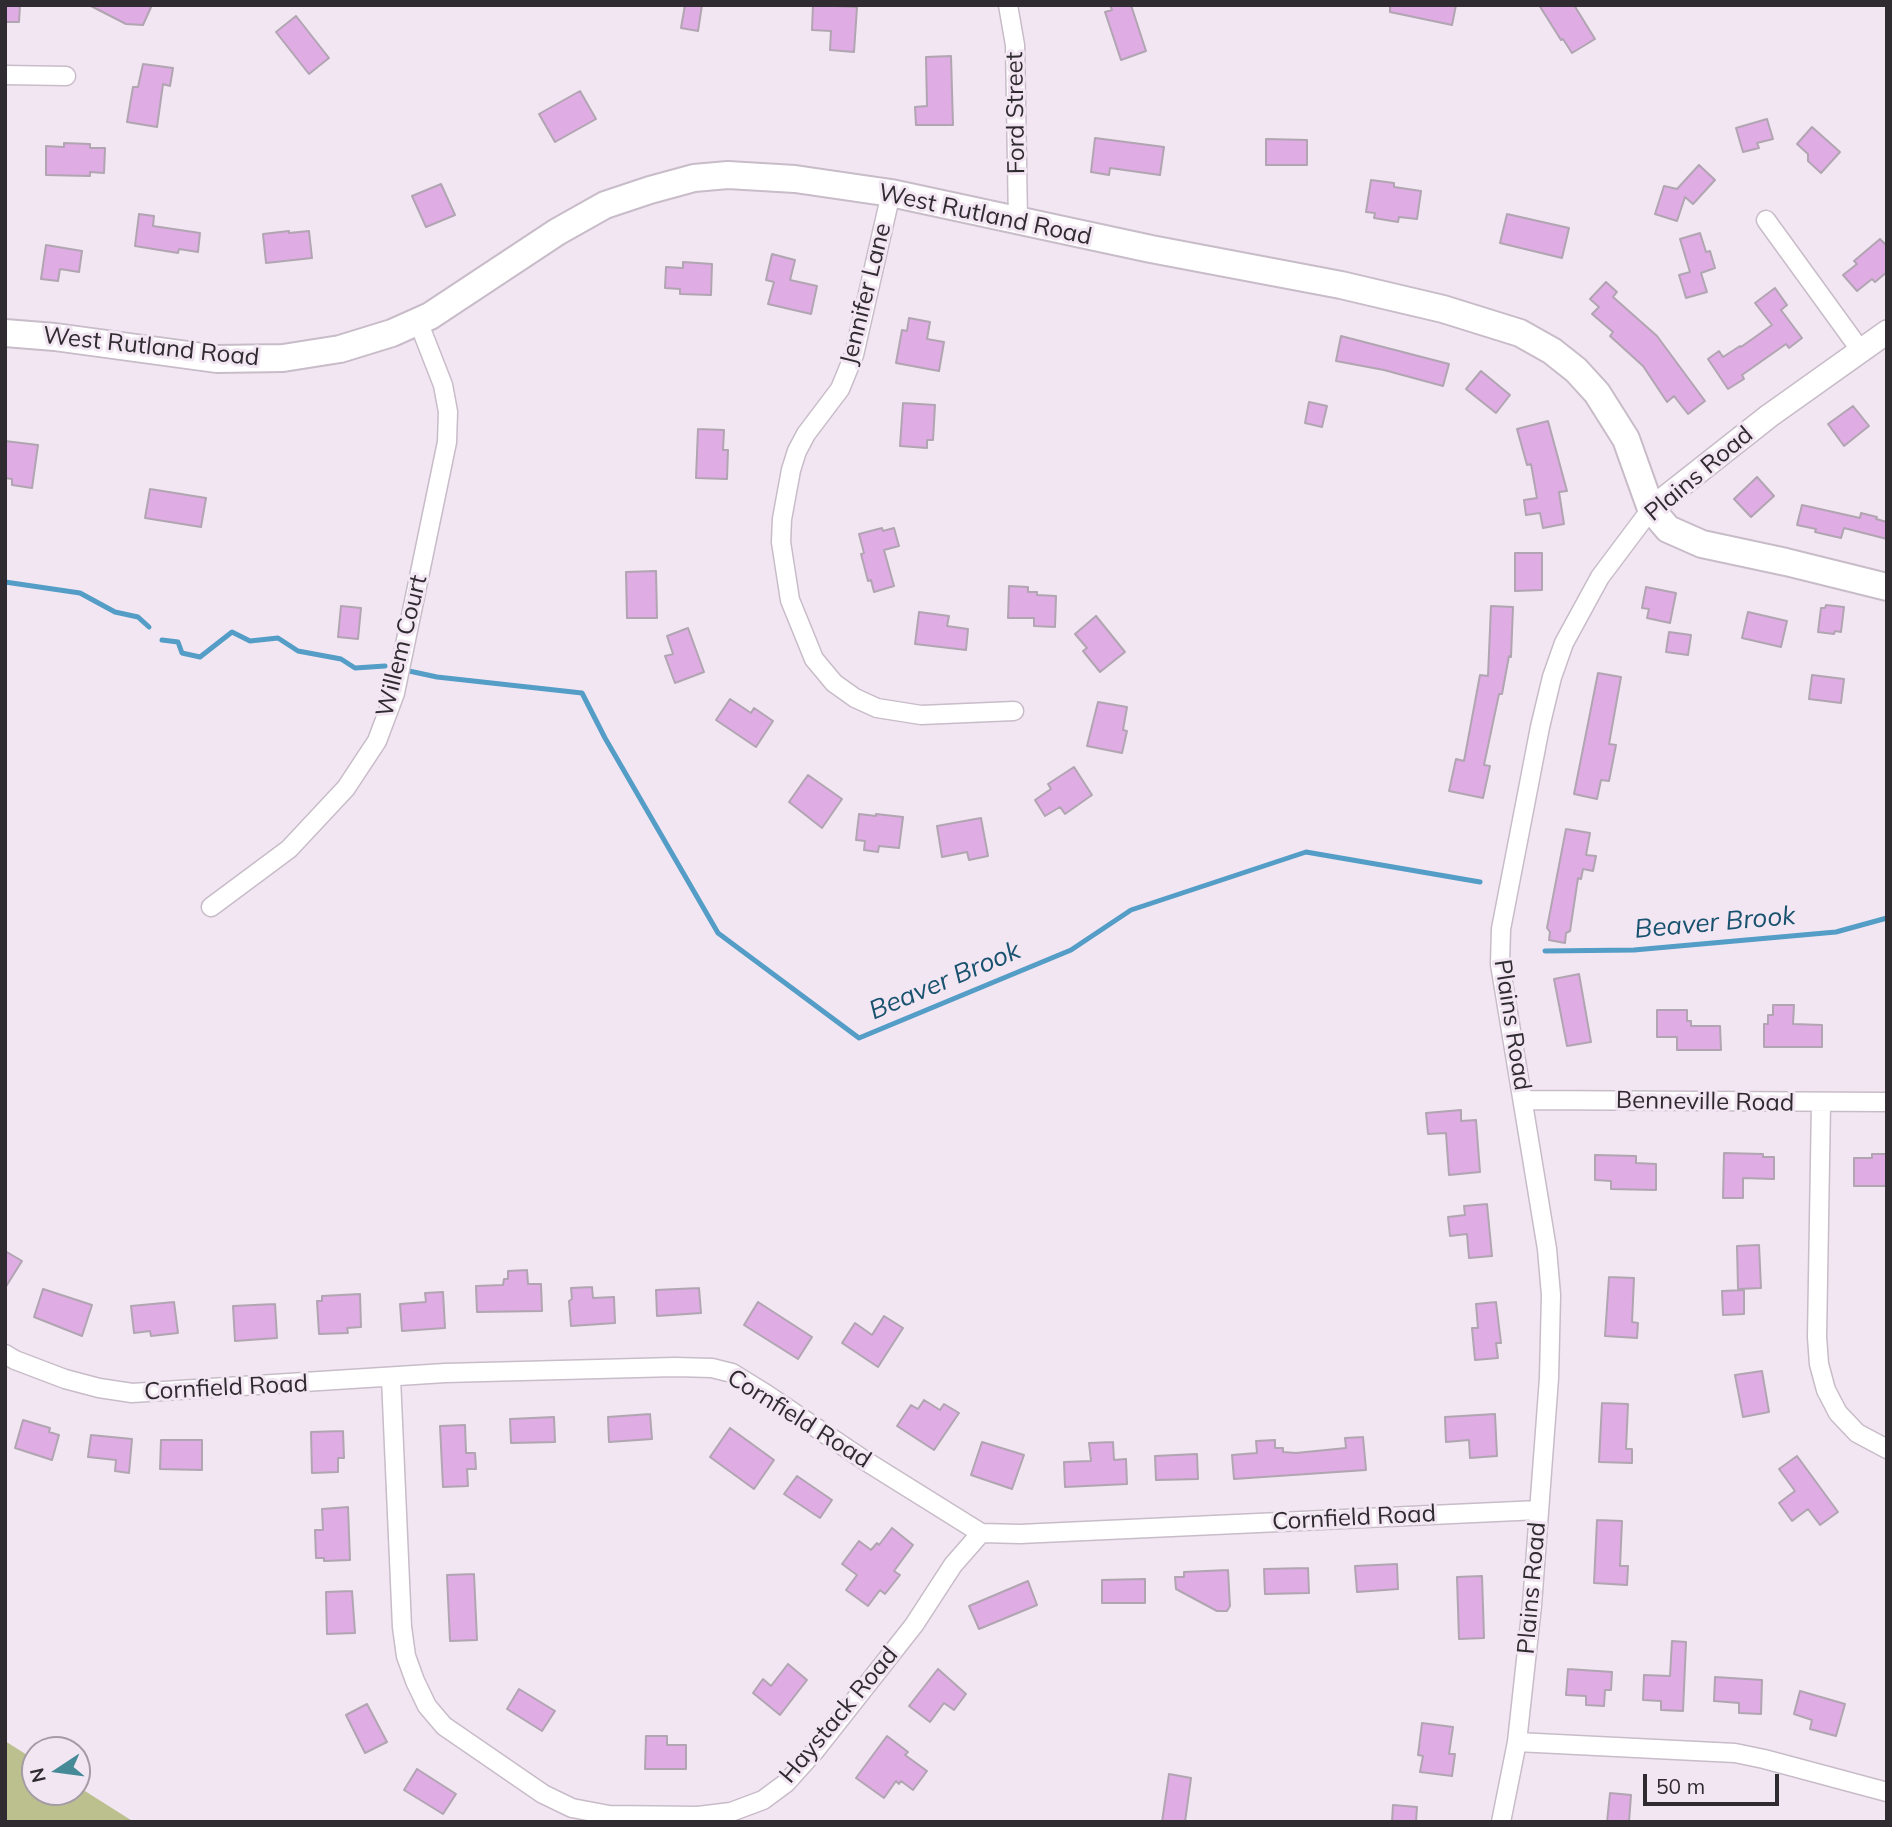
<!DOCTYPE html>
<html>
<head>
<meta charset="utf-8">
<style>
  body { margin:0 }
  #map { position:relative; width:1892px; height:1827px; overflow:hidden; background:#f2e6f3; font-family:Mulish,sans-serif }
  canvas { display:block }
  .frame { position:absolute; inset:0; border:7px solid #302b30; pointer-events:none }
  .north { position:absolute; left:21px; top:1736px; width:70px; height:70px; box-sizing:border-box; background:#f2e6f3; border:2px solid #a49ba5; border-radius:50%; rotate:257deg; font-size:19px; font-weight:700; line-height:28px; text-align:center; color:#302b30 }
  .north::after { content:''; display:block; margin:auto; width:24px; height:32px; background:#468a98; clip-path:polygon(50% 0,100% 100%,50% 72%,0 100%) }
  .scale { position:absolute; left:1643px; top:1774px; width:136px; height:32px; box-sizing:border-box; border:4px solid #302b30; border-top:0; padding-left:9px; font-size:21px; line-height:24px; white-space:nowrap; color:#302b30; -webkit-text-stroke:5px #f2e6f3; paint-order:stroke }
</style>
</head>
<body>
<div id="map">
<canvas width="1892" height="1827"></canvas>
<div class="frame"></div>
<div class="north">N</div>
<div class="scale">50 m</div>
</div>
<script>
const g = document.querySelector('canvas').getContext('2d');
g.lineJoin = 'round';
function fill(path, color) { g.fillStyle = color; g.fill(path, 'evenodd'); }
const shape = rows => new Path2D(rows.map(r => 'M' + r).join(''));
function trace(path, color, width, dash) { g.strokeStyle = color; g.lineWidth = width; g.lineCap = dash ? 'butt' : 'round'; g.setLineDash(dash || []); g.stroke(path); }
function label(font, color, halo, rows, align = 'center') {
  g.font = font + ' Mulish,sans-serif'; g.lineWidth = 6; g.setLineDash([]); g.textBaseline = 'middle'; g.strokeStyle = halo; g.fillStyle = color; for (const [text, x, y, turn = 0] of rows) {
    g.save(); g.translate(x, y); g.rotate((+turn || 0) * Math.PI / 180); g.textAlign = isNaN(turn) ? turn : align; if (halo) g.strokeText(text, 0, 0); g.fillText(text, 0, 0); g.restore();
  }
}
fill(shape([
  [5,1741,35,1760,35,1792,77,1792,77,1786,134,1822,5,1822]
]), '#bcc08f');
trace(shape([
  [5,582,80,593,115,612,138,617,149,627],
  [162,640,178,642,182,653,200,657,232,632,250,641,278,638,298,651,341,659,355,668,385,666],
  [409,671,437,677,582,693,605,738,718,933,859,1038,1071,950,1131,910,1306,852,1480,882],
  [1545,951,1634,950,1836,932,1887,918]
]), '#549dc6', 5);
const building = shape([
  [5,5,20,5,19,22,5,22,5,5],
  [89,5,152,5,143,25,126,24,89,5],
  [685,5,702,5,698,31,681,28,685,5],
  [813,5,857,7,854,52,830,50,831,31,812,30,813,5],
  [1110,5,1131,5,1146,51,1121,60,1105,12,1112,10,1110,5],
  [1390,5,1456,5,1452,25,1390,12,1390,5],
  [1539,5,1574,5,1595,39,1572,53,1563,39,1561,40,1539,5],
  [296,16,329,58,309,74,276,32,296,16],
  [951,56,953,125,916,125,915,107,927,106,926,57,951,56],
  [143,64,173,68,170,86,163,84,157,127,127,122,133,87,138,87,143,64],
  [580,91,596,119,555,142,539,114,580,91],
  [1767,119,1773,139,1757,143,1759,148,1743,152,1736,128,1767,119],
  [1812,127,1840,152,1821,173,1808,161,1808,154,1797,144,1812,127],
  [1095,138,1164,147,1160,175,1110,168,1109,175,1091,172,1095,138],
  [1266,139,1307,140,1307,165,1266,165,1266,139],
  [64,143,90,144,90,148,105,148,104,173,90,172,90,176,46,175,46,146,64,147,64,143],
  [1699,165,1715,180,1693,204,1685,197,1677,221,1655,214,1664,186,1677,189,1699,165],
  [1371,180,1394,183,1394,187,1421,191,1417,219,1399,217,1398,222,1374,218,1375,213,1366,212,1371,180],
  [441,184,455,215,426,227,412,196,441,184],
  [139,214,154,216,153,226,200,233,198,252,179,249,178,253,135,246,139,214],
  [1507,214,1569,228,1562,258,1500,243,1507,214],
  [289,231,289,233,309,231,312,258,266,263,263,234,289,231],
  [1700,233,1706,252,1710,251,1715,268,1701,273,1707,292,1686,298,1679,275,1690,272,1680,239,1700,233],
  [1880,239,1887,246,1887,272,1875,282,1872,279,1857,291,1843,275,1857,264,1854,261,1880,239],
  [46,245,82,251,79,272,60,269,58,281,41,279,46,245],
  [772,254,795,260,790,280,817,286,811,314,768,304,774,282,766,280,772,254],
  [683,262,712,264,711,295,680,294,680,289,665,288,666,267,683,268,683,262],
  [1606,282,1617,292,1613,297,1657,336,1705,401,1688,414,1674,396,1667,402,1643,366,1610,336,1613,332,1592,314,1599,307,1590,299,1606,282],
  [1775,288,1787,305,1781,310,1802,338,1789,348,1786,344,1742,375,1744,379,1728,389,1708,359,1719,351,1723,357,1740,346,1741,347,1772,325,1755,303,1775,288],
  [909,318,930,322,927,339,944,342,939,371,896,363,902,330,907,331,909,318],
  [1341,336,1449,364,1443,386,1384,370,1336,361,1341,336],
  [1481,371,1510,395,1496,413,1466,389,1481,371],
  [1309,402,1327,406,1322,427,1305,423,1309,402],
  [903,403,935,405,933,440,927,440,927,448,900,446,903,403],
  [1853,406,1869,426,1844,446,1828,424,1853,406],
  [1548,421,1567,491,1559,492,1564,524,1543,528,1540,513,1526,515,1524,500,1537,498,1531,464,1527,465,1517,429,1548,421],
  [698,429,724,430,723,450,728,450,727,479,696,478,698,429],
  [5,441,38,445,32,488,12,485,12,479,5,478,5,441],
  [1757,477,1774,496,1751,517,1734,499,1757,477],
  [150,489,206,498,201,527,145,518,150,489],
  [1802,505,1860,518,1861,513,1877,517,1876,519,1887,522,1887,539,1844,528,1841,538,1815,532,1816,529,1797,525,1802,505],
  [882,528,883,531,894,528,899,546,884,550,894,586,874,592,871,580,868,581,861,554,864,553,859,534,882,528],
  [1515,553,1542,553,1542,590,1515,591,1515,553],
  [656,571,657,618,627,618,626,572,656,571],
  [1009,586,1028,587,1028,592,1037,592,1037,595,1056,596,1055,627,1034,626,1034,618,1008,618,1009,586],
  [1646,587,1676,593,1670,623,1647,618,1649,609,1642,608,1646,587],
  [1826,605,1844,607,1841,632,1835,631,1834,634,1818,632,1821,608,1825,608,1826,605],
  [341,606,361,608,358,639,338,637,341,606],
  [1491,606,1513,607,1511,657,1509,656,1502,694,1499,694,1484,765,1490,766,1483,798,1449,791,1456,759,1464,761,1480,675,1488,676,1491,606],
  [919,612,949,616,947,626,968,629,966,650,915,644,919,612],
  [1748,612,1787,621,1781,647,1742,638,1748,612],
  [1096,616,1125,652,1100,672,1083,651,1087,648,1075,634,1096,616],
  [688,628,704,672,675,683,665,656,673,654,667,636,688,628],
  [1669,632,1691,635,1688,655,1666,652,1669,632],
  [1598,673,1621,677,1609,744,1616,745,1609,781,1601,780,1597,799,1574,794,1598,673],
  [1812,675,1844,679,1841,703,1809,699,1812,675],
  [730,699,751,713,754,708,773,721,756,747,716,720,730,699],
  [1098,702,1127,707,1123,730,1127,731,1122,753,1087,746,1098,702],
  [1074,767,1092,795,1065,814,1060,807,1045,816,1035,800,1051,789,1048,784,1074,767],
  [808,775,842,799,822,828,789,802,808,775],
  [859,814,876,816,876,814,903,817,899,848,879,846,878,852,864,850,865,841,856,840,859,814],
  [981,818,988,856,969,860,967,852,942,857,937,826,981,818],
  [1566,829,1590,833,1586,855,1596,856,1593,871,1583,869,1581,879,1578,878,1570,931,1566,933,1565,943,1549,940,1550,932,1547,928,1566,829],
  [1579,974,1591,1042,1567,1046,1554,979,1579,974],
  [1773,1005,1794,1005,1793,1024,1822,1025,1822,1047,1764,1047,1764,1024,1768,1024,1768,1015,1773,1015,1773,1005],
  [1657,1010,1687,1010,1687,1021,1691,1021,1691,1026,1720,1026,1721,1050,1677,1050,1677,1037,1657,1037,1657,1010],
  [1461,1110,1461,1121,1476,1120,1480,1172,1449,1175,1446,1133,1428,1134,1426,1113,1461,1110],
  [1724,1153,1763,1154,1763,1157,1774,1157,1774,1179,1743,1178,1743,1198,1723,1198,1724,1153],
  [1872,1154,1887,1154,1887,1186,1854,1186,1854,1158,1872,1158,1872,1154],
  [1595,1155,1636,1156,1636,1163,1656,1164,1656,1190,1611,1189,1611,1181,1595,1180,1595,1155],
  [1487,1204,1492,1256,1469,1258,1467,1234,1450,1236,1448,1217,1465,1215,1464,1206,1487,1204],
  [1759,1245,1761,1288,1738,1289,1737,1246,1759,1245],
  [5,1251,22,1261,5,1288,5,1251],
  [527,1270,528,1284,541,1284,542,1311,477,1312,476,1286,503,1285,504,1279,508,1279,508,1271,527,1270],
  [1609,1277,1634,1278,1632,1322,1638,1323,1637,1338,1605,1336,1609,1277],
  [592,1287,593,1298,614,1297,615,1323,571,1326,569,1301,572,1299,571,1288,592,1287],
  [699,1288,701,1313,657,1316,656,1290,699,1288],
  [43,1289,92,1305,82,1336,34,1317,43,1289],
  [1744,1290,1744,1314,1723,1315,1722,1291,1744,1290],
  [443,1292,445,1328,402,1331,400,1304,426,1302,425,1293,443,1292],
  [360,1294,361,1327,347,1328,348,1333,319,1334,317,1301,322,1301,322,1296,360,1294],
  [174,1302,178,1333,151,1336,150,1331,134,1333,131,1306,174,1302],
  [758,1302,812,1337,798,1359,744,1325,758,1302],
  [1496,1302,1501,1343,1496,1343,1498,1358,1475,1360,1472,1328,1478,1328,1476,1304,1496,1302],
  [275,1304,277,1338,235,1341,233,1306,275,1304],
  [884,1316,903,1328,878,1367,842,1343,855,1323,872,1335,884,1316],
  [1762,1371,1769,1412,1743,1417,1735,1375,1762,1371],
  [924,1400,940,1410,944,1404,959,1413,934,1450,897,1426,911,1405,918,1409,924,1400],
  [1602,1403,1628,1404,1626,1449,1632,1449,1632,1463,1599,1462,1602,1403],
  [650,1414,652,1439,609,1442,608,1417,650,1414],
  [1495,1414,1497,1456,1470,1458,1469,1440,1446,1442,1445,1417,1495,1414],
  [554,1417,555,1442,511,1443,510,1419,554,1417],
  [23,1420,50,1428,49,1432,59,1435,52,1460,15,1448,23,1420],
  [465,1425,466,1453,475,1453,476,1469,467,1469,468,1486,443,1487,440,1426,465,1425],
  [730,1428,774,1460,754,1489,710,1457,730,1428],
  [343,1431,344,1458,338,1458,338,1472,312,1473,311,1432,343,1431],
  [91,1435,132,1439,129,1473,115,1471,116,1460,88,1457,91,1435],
  [1363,1437,1366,1470,1234,1479,1232,1455,1257,1453,1256,1441,1275,1440,1275,1448,1283,1448,1283,1452,1296,1453,1346,1448,1345,1438,1363,1437],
  [161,1440,202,1440,202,1470,160,1469,161,1440],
  [982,1442,1024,1455,1012,1489,971,1475,982,1442],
  [1113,1442,1114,1460,1126,1459,1127,1484,1065,1487,1064,1462,1091,1461,1089,1443,1113,1442],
  [1197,1454,1198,1479,1156,1480,1155,1456,1197,1454],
  [1797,1456,1838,1512,1820,1525,1808,1509,1792,1521,1779,1503,1795,1491,1779,1469,1797,1456],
  [797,1476,832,1500,820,1518,784,1494,797,1476],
  [348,1507,350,1560,324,1561,324,1558,316,1558,315,1530,323,1530,322,1509,348,1507],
  [1597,1520,1622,1521,1620,1566,1628,1566,1627,1585,1594,1583,1597,1520],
  [892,1528,913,1545,894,1571,900,1575,885,1594,880,1590,868,1606,846,1590,857,1575,842,1564,859,1541,871,1550,877,1543,879,1545,892,1528],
  [1397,1564,1398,1589,1357,1592,1355,1566,1397,1564],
  [1308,1568,1309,1593,1265,1594,1264,1569,1308,1568],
  [1228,1570,1230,1606,1227,1611,1217,1611,1176,1589,1175,1577,1184,1577,1184,1572,1228,1570],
  [474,1574,477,1640,450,1641,447,1575,474,1574],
  [1482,1576,1484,1638,1459,1639,1457,1577,1482,1576],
  [1145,1579,1145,1603,1102,1603,1102,1580,1145,1579],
  [1028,1581,1037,1605,979,1629,969,1606,1028,1581],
  [352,1591,355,1633,327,1634,326,1592,352,1591],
  [1672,1641,1686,1642,1683,1711,1661,1710,1661,1701,1643,1700,1644,1675,1670,1676,1672,1641],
  [788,1664,807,1680,780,1715,753,1693,763,1679,771,1686,788,1664],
  [938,1669,966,1694,954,1710,944,1703,930,1722,909,1706,938,1669],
  [1568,1669,1612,1672,1611,1690,1605,1690,1604,1706,1586,1705,1586,1696,1566,1695,1568,1669],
  [1715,1677,1762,1680,1761,1714,1739,1713,1739,1703,1714,1701,1715,1677],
  [519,1689,555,1711,542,1731,507,1709,519,1689],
  [1800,1691,1845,1704,1836,1736,1810,1729,1812,1720,1794,1714,1800,1691],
  [367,1704,387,1742,365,1753,346,1715,367,1704],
  [1422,1723,1453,1727,1449,1754,1455,1754,1452,1776,1420,1772,1423,1756,1418,1755,1422,1723],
  [646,1736,667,1736,667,1745,686,1745,686,1769,645,1769,646,1736],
  [887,1736,908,1752,905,1755,927,1771,913,1790,901,1781,899,1784,896,1781,884,1798,856,1778,887,1736],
  [417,1769,456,1794,443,1814,404,1790,417,1769],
  [1169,1774,1191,1778,1185,1822,1162,1822,1169,1774],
  [1610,1793,1631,1795,1629,1822,1607,1822,1610,1793],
  [1393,1805,1417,1807,1416,1822,1392,1822,1393,1805]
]);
fill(building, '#dface4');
trace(building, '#b1a5b2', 2);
const minor = shape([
  [1008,5,1015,45,1018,222],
  [5,75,66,76],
  [891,193,854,355,840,389,806,434,797,451,791,470,782,519,781,542,790,600,814,659,834,683,855,698,877,708,921,715,1014,711],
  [1766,220,1861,351],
  [211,907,289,849,346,788,377,741,395,693,447,442,448,412,443,385,418,321],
  [1523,1100,1887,1102],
  [1821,1103,1817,1337,1819,1364,1826,1390,1838,1413,1857,1433,1887,1449],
  [5,1354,15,1360,65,1379,99,1388,132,1393,445,1373,675,1367,712,1368,732,1373,766,1394,864,1460,981,1533,1020,1534,1539,1510],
  [391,1378,402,1627,406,1656,415,1681,427,1706,444,1726,543,1794,572,1808,609,1815,698,1816,731,1812,763,1800,786,1783,814,1752,914,1625,953,1565,981,1533],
  [1517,1742,1735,1753,1764,1759,1887,1792],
  [1501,1822,1517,1742,1532,1605,1549,1378,1551,1295,1547,1249,1500,964,1501,929,1540,727,1552,677,1564,643,1600,577,1651,509]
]);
const tertiary = shape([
  [1651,509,1769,416,1887,332]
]);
const secondary = shape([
  [5,333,55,337,217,359,283,358,340,349,392,333,430,316,557,232,605,205,650,190,694,178,728,175,795,179,891,193,1151,249,1341,285,1443,309,1520,333,1552,351,1576,370,1597,393,1626,439,1651,509,1668,529,1702,544,1786,562,1887,587]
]);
trace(minor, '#c8bcc9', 21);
trace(tertiary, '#c8bcc9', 26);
trace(secondary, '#c8bcc9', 30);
trace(minor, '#fff', 18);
trace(tertiary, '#fff', 23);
trace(secondary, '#fff', 26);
label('24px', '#302b30', '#f2e6f3', [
  ["Ford Street",1016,113,-91],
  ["West Rutland Road",985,215,12],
  ["Jennifer Lane",866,294,-76],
  ["West Rutland Road",151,347,6],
  ["Plains Road",1699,474,-40],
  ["Willem Court",402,646,-76],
  ["Plains Road",1512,1025,81],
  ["Benneville Road",1705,1102,1],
  ["Cornfield Road",226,1388,-3],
  ["Cornfield Road",799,1419,32],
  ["Cornfield Road",1354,1518,-3],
  ["Plains Road",1532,1588,-85],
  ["Haystack Road",839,1715,-50]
]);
label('italic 26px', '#18526e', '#f2e6f3', [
  ["Beaver Brook",1715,923,-5],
  ["Beaver Brook",945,981,-23]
]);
</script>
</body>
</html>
